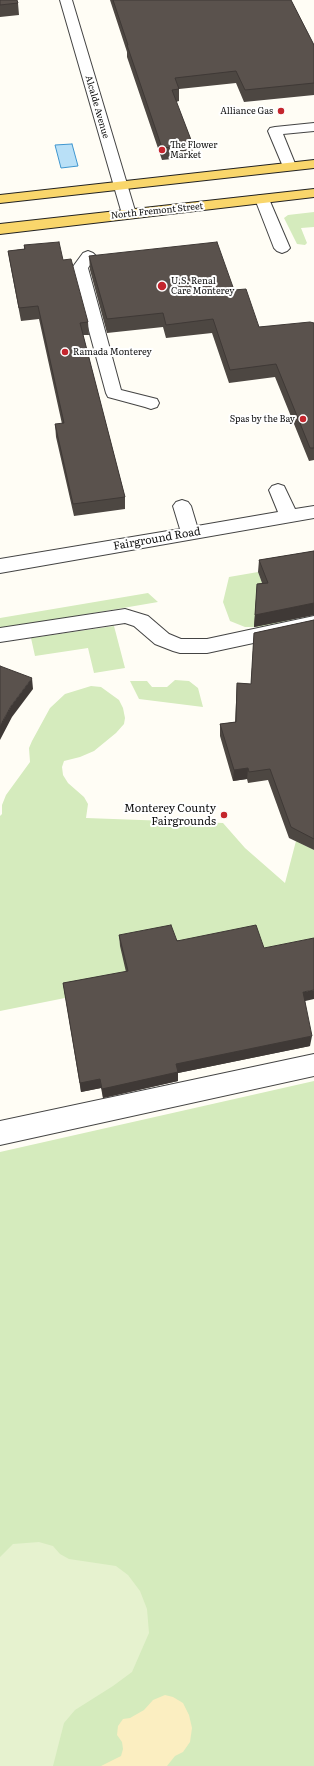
<!DOCTYPE html>
<html>
<head>
<meta charset="utf-8">
<style>
  body { margin:0 }
  canvas { display:block; background:#fffdf5 }
</style>
</head>
<body>
<canvas width="314" height="1766"></canvas>
<script>
const g = document.querySelector('canvas').getContext('2d');
g.lineJoin = 'round';
function fill(path, color) { g.fillStyle = color; g.fill(path, 'evenodd'); }
const shape = rows => new Path2D(rows.map(r => 'M' + r).join(''));
function trace(path, color, width, dash) { g.strokeStyle = color; g.lineWidth = width; g.lineCap = dash ? 'butt' : 'round'; g.setLineDash(dash || []); g.stroke(path); }
function label(font, color, halo, rows, align = 'center') {
  g.font = font + ' Literata,serif'; g.lineWidth = 4; g.setLineDash([]); g.textBaseline = 'middle'; g.strokeStyle = halo; g.fillStyle = color; for (const [text, x, y, turn = 0] of rows) {
    g.save(); g.translate(x, y); g.rotate((+turn || 0) * Math.PI / 180); g.textAlign = isNaN(turn) ? turn : align; if (halo) g.strokeText(text, 0, 0); g.fillText(text, 0, 0); g.restore();
  }
}
fill(shape([
  [314,212,314,227,301,228,307,243,305,245,297,244,284,218,288,215],
  [258,572,274,615,314,612,273,626,260,627,245,627,230,621,223,602,229,577],
  [148,593,158,602,0,629,0,618],
  [114,626,125,668,94,673,88,648,35,656,31,638],
  [175,680,189,681,198,688,203,707,139,699,130,681,147,681,152,687,167,687],
  [91,686,101,687,119,700,123,708,125,718,124,724,116,733,94,751,80,757,64,761,62,767,63,775,68,783,84,797,88,804,86,818,223,823,245,848,285,883,296,841,314,850,314,948,128,982,65,998,0,1011,0,816,2,814,2,805,6,795,30,762,29,748,32,741,50,708,65,694],
  [314,1081,314,1766,0,1766,0,1152]
]), '#d5ebbd');
fill(shape([
  [165,1695,173,1697,183,1703,189,1715,192,1728,190,1742,183,1752,175,1756,167,1766,101,1766,121,1756,123,1749,122,1742,117,1735,118,1726,123,1719,130,1718,144,1710,153,1700]
]), '#fbeec1');
fill(shape([
  [39,1542,53,1546,60,1554,69,1559,116,1566,128,1575,140,1591,147,1609,149,1633,132,1672,113,1686,75,1710,64,1723,53,1766,0,1766,0,1557,13,1544]
]), '#e6f2cf');
const water = shape([
  [72,144,78,166,61,168,55,145,72,144]
]);
fill(water, '#b9e0f7');
trace(water, '#3f96cf', 1);
const minor = shape([
  [60,0,72,0,136,214,134,217,129,218,124,217,122,214,60,0],
  [314,123,314,131,283,134,296,166,294,169,289,170,284,169,268,131,270,128,275,127,314,123],
  [262,195,267,196,269,199,290,248,287,251,282,253,277,251,274,248,255,199,257,196,262,195],
  [88,251,93,253,96,256,88,268,121,390,157,399,159,403,157,407,151,409,145,407,108,397,106,393,72,268,83,253,88,251],
  [278,484,284,486,295,509,314,506,314,518,0,573,0,559,180,529,173,506,176,502,182,500,188,502,191,506,197,526,278,512,269,490,272,486,278,484],
  [125,609,148,616,169,634,181,639,207,639,314,616,314,630,207,653,180,653,173,651,155,644,134,626,125,623,0,642,0,628,125,609],
  [314,1054,314,1076,0,1145,0,1121,314,1054]
]);
const major = shape([
  [314,160,314,168,0,203,0,195,314,160],
  [314,189,314,197,0,234,0,224,314,189]
]);
trace(minor, '#444', 2);
trace(major, '#222', 2);
fill(minor, '#fff');
fill(major, '#f9d66b');
fill(shape([
  [0,0,18,3,19,15,0,17],
  [110,0,291,0,314,45,314,95,244,102,236,83,179,89,179,101,176,102,193,145,192,157,162,160,127,57,127,52],
  [24,245,63,260,88,322,89,335,83,335,125,497,125,509,74,516,56,437,55,424,62,424,39,319,21,321,10,263,8,251,24,249],
  [89,256,234,290,259,327,314,323,314,460,309,461,275,377,229,383,212,333,166,338,163,327,107,333,90,270],
  [314,551,314,615,254,627,257,584,262,583,258,572,259,560],
  [314,620,314,850,289,838,268,780,248,783,247,779,233,781,220,736,220,724,235,722,237,683,251,684,254,633],
  [119,935,264,948,305,1001,310,1046,178,1073,178,1081,103,1098,101,1088,81,1092,63,983,126,972,120,946]
]), '#4d4742');
fill(shape([
  [314,603,314,615,254,627,255,615],
  [32,678,33,689,12,717,0,740,0,726,11,706],
  [248,768,247,779,233,781,234,770],
  [314,990,314,999,301,1002,303,992],
  [312,1036,310,1046,178,1073,178,1081,103,1098,102,1089,176,1064],
  [100,1079,101,1088,81,1092,80,1083]
]), '#3f3936');
const building = shape([
  [0,0,17,0,18,3,0,5,0,0],
  [113,0,291,0,314,45,314,83,245,90,236,71,175,78,179,89,172,90,193,145,162,148,127,45,128,45,113,0],
  [59,242,63,260,71,259,88,322,80,323,125,497,73,504,55,424,64,423,38,306,19,308,8,251,25,249,24,245,59,242],
  [217,242,234,290,246,289,259,327,310,322,314,323,314,448,310,448,276,364,230,370,213,319,166,325,163,313,107,319,89,256,217,242],
  [314,551,314,603,255,615,257,584,268,583,259,560,314,551],
  [314,620,314,839,291,827,270,769,249,772,248,768,234,770,220,724,236,722,237,683,251,684,254,633,314,620],
  [0,666,32,678,11,706,0,726,0,666],
  [171,925,177,941,256,925,264,948,314,938,314,990,303,992,312,1036,176,1064,178,1072,102,1089,100,1079,80,1083,63,983,128,971,119,935,171,925]
]);
fill(building, '#5a524d');
trace(building, '#3f3936', 1);
for (const [x, y, r, color] of [
  [281,111,4,"#c4262e"],
  [162,150,4,"#c4262e"],
  [162,286,5,"#c4262e"],
  [65,352,4,"#c4262e"],
  [303,419,4,"#c4262e"],
  [224,815,4,"#c4262e"]
]) { const dot = new Path2D(); dot.arc(x, y, r, 0, 2 * Math.PI); g.fillStyle = color; g.fill(dot); trace(dot, '#fff', 1.5); }
label('9px', '#111', '#fff', [
  ["Alcalde Avenue",97,107,74],
  ["North Fremont Street",157,211,-6]
]);
label('9px', '#111', '#fff', [
  ["Alliance Gas",273,111,"right"],
  ["The Flower",170,145],
  ["Market",170,155],
  ["U.S. Renal",171,281],
  ["Care Monterey",171,291],
  ["Ramada Monterey",73,352],
  ["Spas by the Bay",295,419,"right"]
], 'left');
label('11px', '#111', '#fff', [
  ["Fairground Road",157,539,-10]
]);
label('11px', '#111', '#fff', [
  ["Monterey County",216,809],
  ["Fairgrounds",216,822]
], 'right');
</script>
</body>
</html>
